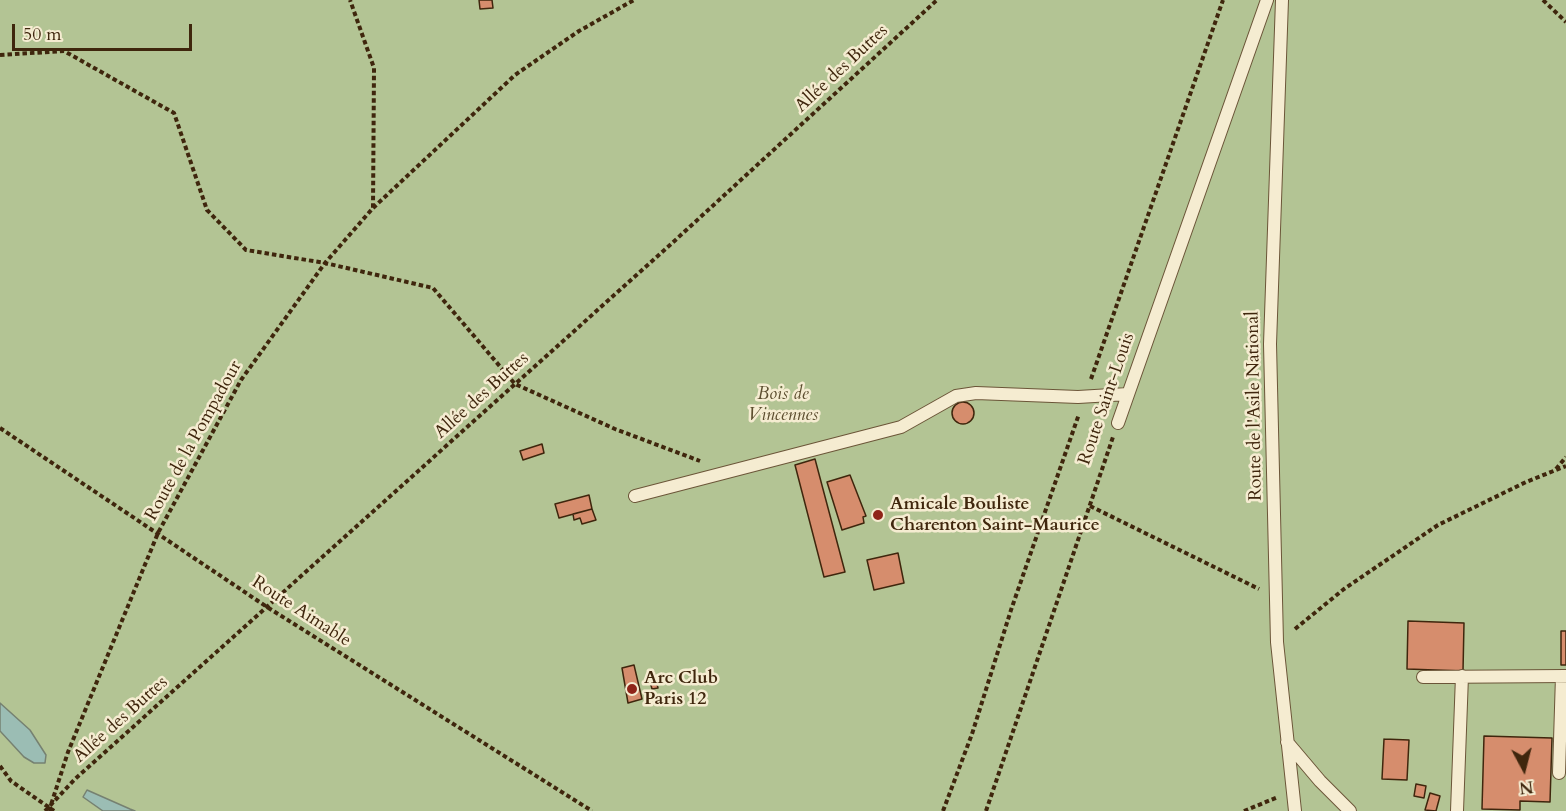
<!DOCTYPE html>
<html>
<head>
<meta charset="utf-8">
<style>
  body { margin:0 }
  #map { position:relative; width:1566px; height:811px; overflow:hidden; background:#f0e2b8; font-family:Cardo,serif }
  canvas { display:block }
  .north { position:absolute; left:1494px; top:739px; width:60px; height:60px; -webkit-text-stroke:4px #f5ecd1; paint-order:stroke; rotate:173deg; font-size:16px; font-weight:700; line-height:24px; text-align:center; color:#3f260d }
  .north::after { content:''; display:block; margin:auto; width:21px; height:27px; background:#3f260d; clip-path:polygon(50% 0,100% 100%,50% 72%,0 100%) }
  .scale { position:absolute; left:12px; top:24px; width:180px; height:27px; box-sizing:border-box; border:3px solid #3f260d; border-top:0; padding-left:8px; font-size:18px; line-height:21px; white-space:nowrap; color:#3f260d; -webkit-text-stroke:4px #f5ecd1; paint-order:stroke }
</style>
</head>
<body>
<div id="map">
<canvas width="1566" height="811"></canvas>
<div class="north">N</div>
<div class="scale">50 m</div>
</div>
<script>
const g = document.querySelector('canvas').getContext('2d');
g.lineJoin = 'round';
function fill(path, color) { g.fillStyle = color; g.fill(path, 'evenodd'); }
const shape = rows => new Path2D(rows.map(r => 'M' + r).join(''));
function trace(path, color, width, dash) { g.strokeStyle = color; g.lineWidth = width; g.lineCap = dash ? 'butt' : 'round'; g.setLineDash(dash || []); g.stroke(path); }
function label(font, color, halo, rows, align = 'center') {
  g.font = font + ' Cardo,serif'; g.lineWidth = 5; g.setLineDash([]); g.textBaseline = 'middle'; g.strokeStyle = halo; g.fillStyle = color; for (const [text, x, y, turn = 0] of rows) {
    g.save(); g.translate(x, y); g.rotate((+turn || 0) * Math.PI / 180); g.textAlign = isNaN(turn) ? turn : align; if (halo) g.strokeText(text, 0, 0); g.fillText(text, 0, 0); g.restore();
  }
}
fill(shape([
  [0,0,1566,0,1566,811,0,811]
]), '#b3c494');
const water = shape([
  [0,703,30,730,46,755,45,763,34,763,24,757,0,731,0,703],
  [87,790,130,809,135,811,103,811,83,797,87,790]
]);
fill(water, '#9bbdb4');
trace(water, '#768171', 1.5);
const building = shape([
  [479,0,492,0,493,8,480,9,479,0],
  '952 413a11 11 0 1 1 22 0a11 11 0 1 1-22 0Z',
  [542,444,544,453,523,460,520,451,542,444],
  [815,459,845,572,824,577,795,465,815,459],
  [850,475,866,516,863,517,864,523,842,530,827,482,850,475],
  [589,495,592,509,559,518,555,504,589,495],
  [592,509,596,520,582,524,580,518,574,520,573,514,592,509],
  [898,553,904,583,874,590,867,560,898,553],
  [1408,621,1464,623,1463,671,1407,669,1408,621],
  [1561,631,1566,631,1566,665,1561,665,1561,631],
  [634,665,642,699,628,703,622,668,634,665],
  [654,672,658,688,652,689,648,674,654,672],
  [1484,736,1552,738,1550,802,1520,801,1520,810,1482,809,1484,736],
  [1384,739,1409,740,1407,780,1382,779,1384,739],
  [1416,784,1426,786,1424,798,1414,796,1416,784],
  [1430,793,1440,796,1436,811,1425,810,1430,793]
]);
fill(building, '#d68d6d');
trace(building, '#3f260d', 1.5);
const lane = shape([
  [1282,0,1270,344,1277,642,1295,811],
  [1118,423,1267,0],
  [635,496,901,427,956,396,976,393,1078,397,1128,394],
  [1423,677,1566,676],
  [1287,742,1320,781,1350,811],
  [1559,773,1562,676],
  [1457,811,1462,676]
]);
trace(lane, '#6b5538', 14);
trace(shape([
  [1543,0,1566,22],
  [0,55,64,51,174,113,207,210,246,250,325,263,433,288,515,384,615,429,700,461],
  [373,208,515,75,579,31,634,0],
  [1091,379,1223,0],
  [0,428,267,607,592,811],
  [1556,469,1566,457],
  [1090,506,1259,589],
  [1295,629,1344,589,1438,525,1526,482,1566,466],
  [0,766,11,781,54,811],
  [45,811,75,779,670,245,937,0],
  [49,811,68,752,158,533,241,380,325,263,373,208,374,68,350,0],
  [943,811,972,734,1011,610,1079,414],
  [986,811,1113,437],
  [1244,811,1278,797]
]), '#3f260d', 4, [4.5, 3]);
trace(lane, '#f5ecd1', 12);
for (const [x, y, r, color] of [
  [878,515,6,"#8f2418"],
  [632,689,6,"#8f2418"]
]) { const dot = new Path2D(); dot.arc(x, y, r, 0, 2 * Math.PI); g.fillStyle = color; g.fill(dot); trace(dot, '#f5ecd1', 2); }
label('18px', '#3f260d', '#f5ecd1', [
  ["Allée des Buttes",842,69,-43],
  ["Allée des Buttes",482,396,-42],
  ["Route Saint-Louis",1107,399,-71],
  ["Route de l'Asile National",1255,406,-91],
  ["Route de la Pompadour",194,441,-61],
  ["Route Aimable",301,612,33],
  ["Allée des Buttes",121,720,-42]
]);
label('italic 18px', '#5c4e2f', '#f5ecd1', [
  ["Bois de",783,395],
  ["Vincennes",783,416]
]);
label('bold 18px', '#3f260d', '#f5ecd1', [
  ["Amicale Bouliste",890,505],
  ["Charenton Saint-Maurice",890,526],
  ["Arc Club",644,679],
  ["Paris 12",644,700]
], 'left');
</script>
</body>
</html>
